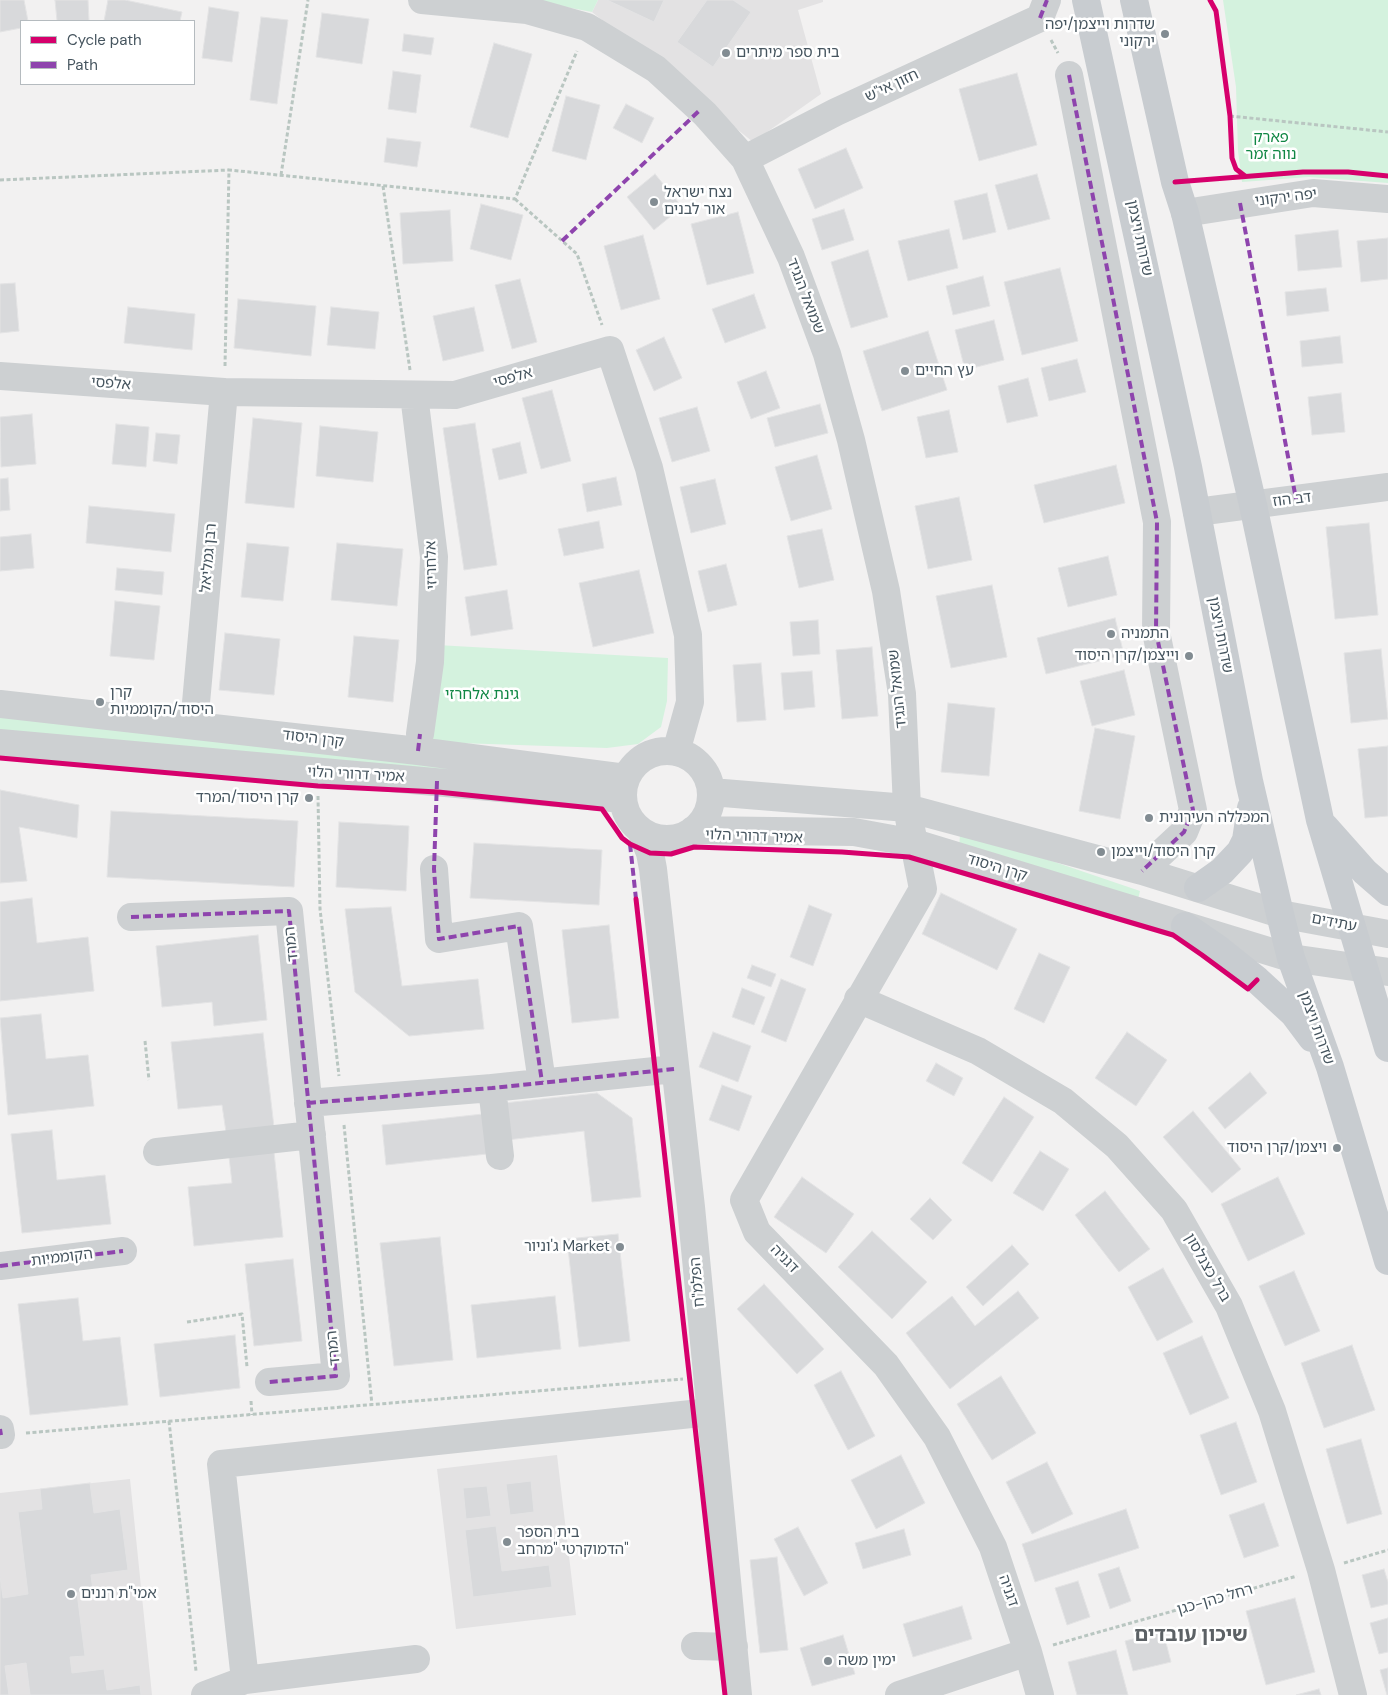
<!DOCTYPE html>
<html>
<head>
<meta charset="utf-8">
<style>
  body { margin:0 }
  #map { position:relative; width:1388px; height:1695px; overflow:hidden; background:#f2f1f1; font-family:"DM Sans",sans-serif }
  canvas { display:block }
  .legend { position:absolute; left:20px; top:20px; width:175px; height:65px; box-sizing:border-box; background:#fff; border:1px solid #b5bbbf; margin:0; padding:6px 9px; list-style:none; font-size:15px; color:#46555f }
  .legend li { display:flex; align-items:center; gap:10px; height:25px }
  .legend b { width:25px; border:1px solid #b5bbbf }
</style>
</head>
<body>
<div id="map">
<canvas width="1388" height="1695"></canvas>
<ul class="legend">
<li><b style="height:6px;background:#d6006c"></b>Cycle path</li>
<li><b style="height:6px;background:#8e44ad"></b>Path</li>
</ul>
</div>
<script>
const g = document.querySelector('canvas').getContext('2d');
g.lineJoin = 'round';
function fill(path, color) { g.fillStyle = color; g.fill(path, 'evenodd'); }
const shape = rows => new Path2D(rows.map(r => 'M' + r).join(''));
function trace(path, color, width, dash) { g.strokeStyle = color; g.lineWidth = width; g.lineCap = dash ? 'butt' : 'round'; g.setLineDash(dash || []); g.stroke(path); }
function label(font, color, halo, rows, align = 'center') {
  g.font = font + ' "DM Sans","Noto Sans Hebrew",sans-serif'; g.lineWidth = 5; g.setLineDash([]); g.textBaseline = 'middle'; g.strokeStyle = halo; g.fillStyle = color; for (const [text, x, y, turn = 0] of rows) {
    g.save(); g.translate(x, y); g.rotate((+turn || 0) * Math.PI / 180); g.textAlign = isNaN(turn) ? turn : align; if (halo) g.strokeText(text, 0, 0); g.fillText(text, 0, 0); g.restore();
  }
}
fill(shape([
  [598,0,823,0,823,2,798,10,821,94,753,142,592,12],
  [557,1455,576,1615,456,1629,437,1469],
  [130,1479,152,1695,0,1695,0,1493]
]), '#e3e2e3');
fill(shape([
  [529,0,598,0,592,12],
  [1223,0,1388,0,1388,183,1309,177,1242,182,1238,151,1236,87],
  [437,645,668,658,667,701,661,727,638,744,607,748,429,742],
  [0,708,122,722,612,791,0,738],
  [960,835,996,842,1140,891,1137,903,959,849]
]), '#d4f2de');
const building = shape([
  [0,0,24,0,28,21,21,21,21,28,0,32,0,0],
  [55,0,88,0,89,21,57,21,55,0],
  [108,0,125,0,182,12,180,21,104,21,108,0],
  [607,0,664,0,654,22,607,0],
  [707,0,733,0,751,12,713,67,677,42,707,0],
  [209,7,239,12,232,62,202,58,209,7],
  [322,13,369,19,362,64,316,57,322,13],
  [261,17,288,20,277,104,250,100,261,17],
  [404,34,434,38,431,55,402,51,404,34],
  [494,43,532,54,508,138,470,127,494,43],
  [393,71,421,75,416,113,388,109,393,71],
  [1017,73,1037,145,979,161,959,89,1017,73],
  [566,96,600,105,586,160,552,151,566,96],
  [626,104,654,118,642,143,613,128,626,104],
  [387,138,421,142,417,167,384,162,387,138],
  [846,148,863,188,815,209,798,169,846,148],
  [655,174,682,207,654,230,627,197,655,174],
  [1037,174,1050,219,1008,230,995,185,1037,174],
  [987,193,996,232,963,240,954,201,987,193],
  [481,204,523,215,511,260,470,249,481,204],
  [844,209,854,240,822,250,812,219,844,209],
  [450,210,453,261,403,264,400,213,450,210],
  [738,212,754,273,707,285,691,224,738,212],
  [949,229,958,268,908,281,898,241,949,229],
  [1338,230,1342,267,1298,271,1295,235,1338,230],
  [643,235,660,299,621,310,604,246,643,235],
  [1388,238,1388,279,1361,282,1357,241,1388,238],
  [868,250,888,317,851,328,831,262,868,250],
  [1060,268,1078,341,1022,355,1004,282,1060,268],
  [983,276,990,306,953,315,946,286,983,276],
  [520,279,537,342,512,349,495,285,520,279],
  [15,283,19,331,0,333,0,284,15,283],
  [1326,288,1329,311,1287,316,1285,292,1326,288],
  [754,294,766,328,725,343,712,309,754,294],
  [238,299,316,306,311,356,234,348,238,299],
  [128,307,195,314,192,350,124,343,128,307],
  [331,307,379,312,375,349,327,345,331,307],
  [474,307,484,351,443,361,433,316,474,307],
  [994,320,1004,360,965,370,955,330,994,320],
  [928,331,947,390,882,411,863,351,928,331],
  [1340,336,1343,363,1302,367,1300,341,1340,336],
  [664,337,682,378,654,391,636,350,664,337],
  [1077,359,1086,392,1049,401,1041,368,1077,359],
  [766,371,780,408,751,419,737,382,766,371],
  [1028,378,1038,416,1007,423,998,386,1028,378],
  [552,390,571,461,541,469,522,398,552,390],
  [1341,393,1345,432,1312,435,1308,397,1341,393],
  [820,404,828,433,775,447,767,418,820,404],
  [697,407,710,451,672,462,659,418,697,407],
  [949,410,958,452,926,458,917,417,949,410],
  [32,414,36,464,1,467,0,417,32,414],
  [253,418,302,423,294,508,245,503,253,418],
  [475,423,497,565,464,570,443,428,475,423],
  [116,424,149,427,146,467,112,464,116,424],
  [320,426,378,432,373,482,316,476,320,426],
  [156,433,180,435,177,464,153,461,156,433],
  [520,442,527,473,499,480,492,449,520,442],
  [817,455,832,509,791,521,775,467,817,455],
  [1116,465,1125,503,1044,523,1034,485,1116,465],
  [616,477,622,505,587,512,582,484,616,477],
  [8,478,10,510,0,511,0,479,8,478],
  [715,479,726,524,691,533,680,487,715,479],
  [959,497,972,560,928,569,915,506,959,497],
  [89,506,175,514,171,552,86,543,89,506],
  [599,521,604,548,564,556,558,529,599,521],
  [1369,523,1378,615,1335,619,1326,527,1369,523],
  [822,529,834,580,799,588,787,536,822,529],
  [31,534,34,568,0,571,0,537,31,534],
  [247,543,289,547,283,601,241,597,247,543],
  [337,543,403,549,397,606,331,600,337,543],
  [1108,556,1117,595,1068,607,1058,568,1108,556],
  [726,564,737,605,708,612,698,571,726,564],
  [117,568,164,572,162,595,115,590,117,568],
  [639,570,654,633,593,647,579,583,639,570],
  [992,585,1007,657,951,668,936,596,992,585],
  [507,590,513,629,471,636,465,597,507,590],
  [115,601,160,606,154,660,110,656,115,601],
  [1115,618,1124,655,1046,674,1037,638,1115,618],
  [818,620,820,654,793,656,790,622,818,620],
  [225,633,280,639,274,695,219,690,225,633],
  [354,636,399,640,393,702,348,697,354,636],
  [872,647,878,716,842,719,836,650,872,647],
  [1381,649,1388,719,1351,723,1344,653,1381,649],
  [761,663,766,720,737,722,733,665,761,663],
  [1124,670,1135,715,1092,726,1080,681,1124,670],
  [812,671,815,707,784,710,781,673,812,671],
  [948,703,995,708,989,776,941,772,948,703],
  [1095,728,1135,736,1120,819,1079,811,1095,728],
  [1388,746,1388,816,1365,818,1358,749,1388,746],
  [0,790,79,805,77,838,19,827,27,881,0,883,0,790],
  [111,811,298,821,294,887,107,877,111,811],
  [339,822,409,826,406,891,336,887,339,822],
  [474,843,602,850,599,905,470,898,474,843],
  [941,893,1017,929,997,970,922,934,941,893],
  [32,898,37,943,88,937,94,991,0,1001,0,902,32,898],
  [809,905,832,914,813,966,790,957,809,905],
  [391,907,402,986,478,979,484,1029,409,1036,355,992,345,909,391,907],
  [609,925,619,1018,572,1023,562,930,609,925],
  [258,935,267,1020,214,1026,212,1002,162,1007,156,946,258,935],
  [1039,953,1070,967,1044,1023,1014,1009,1039,953],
  [752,965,776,974,771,987,747,978,752,965],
  [781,979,806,989,786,1042,761,1032,781,979],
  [742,988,765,997,754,1025,732,1017,742,988],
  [41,1014,46,1059,88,1055,94,1106,8,1115,0,1018,41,1014],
  [713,1032,751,1046,738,1082,699,1067,713,1032],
  [1127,1032,1167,1060,1136,1106,1095,1078,1127,1032],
  [263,1033,274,1127,226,1132,222,1105,178,1109,171,1042,263,1033],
  [936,1063,963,1078,954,1096,926,1081,936,1063],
  [1250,1072,1267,1093,1225,1129,1208,1108,1250,1072],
  [722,1085,752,1096,739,1131,709,1120,722,1085],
  [597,1093,632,1118,641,1197,592,1202,584,1131,507,1140,504,1103,597,1093],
  [1004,1097,1034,1117,992,1182,962,1163,1004,1097],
  [1193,1111,1241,1169,1212,1193,1163,1137,1193,1111],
  [483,1114,487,1154,386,1165,382,1125,483,1114],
  [52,1130,57,1180,105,1175,111,1224,22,1233,11,1134,52,1130],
  [1040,1151,1069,1169,1043,1211,1013,1193,1040,1151],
  [274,1152,283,1237,194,1246,188,1187,232,1183,229,1157,274,1152],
  [802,1177,854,1214,826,1253,774,1217,802,1177],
  [1278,1177,1305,1234,1248,1261,1221,1204,1278,1177],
  [1105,1191,1150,1249,1119,1272,1075,1215,1105,1191],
  [930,1198,952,1220,933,1240,910,1219,930,1198],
  [872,1231,927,1282,892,1319,838,1267,872,1231],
  [618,1234,630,1341,579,1347,567,1239,618,1234],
  [440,1237,453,1360,394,1366,380,1243,440,1237],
  [1012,1245,1029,1264,983,1306,966,1287,1012,1245],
  [293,1259,302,1341,254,1346,245,1264,293,1259],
  [1163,1268,1193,1322,1157,1341,1128,1287,1163,1268],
  [1294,1271,1320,1331,1285,1346,1259,1286,1294,1271],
  [764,1284,824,1349,797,1374,737,1309,764,1284],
  [1018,1291,1039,1318,950,1389,906,1333,952,1296,975,1326,1018,1291],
  [555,1296,561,1349,477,1358,471,1305,555,1296],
  [78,1298,83,1341,120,1337,128,1405,30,1415,18,1304,78,1298],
  [235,1335,240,1388,160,1397,154,1344,235,1335],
  [1202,1336,1229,1398,1190,1415,1163,1353,1202,1336],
  [1352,1345,1375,1410,1324,1428,1301,1363,1352,1345],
  [841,1371,875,1436,848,1450,814,1385,841,1371],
  [1001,1376,1036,1433,992,1460,957,1404,1001,1376],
  [1236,1422,1257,1482,1221,1495,1200,1435,1236,1422],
  [1361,1439,1382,1514,1347,1524,1326,1449,1361,1439],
  [901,1455,925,1503,876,1529,851,1480,901,1455],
  [1047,1462,1073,1514,1032,1534,1006,1482,1047,1462],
  [531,1481,534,1512,510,1515,506,1484,531,1481],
  [90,1483,94,1513,120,1509,128,1570,91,1575,93,1591,77,1593,85,1656,70,1657,72,1673,104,1669,107,1690,140,1685,141,1695,30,1695,26,1663,5,1666,9,1695,0,1695,0,1575,3,1598,28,1594,18,1512,42,1509,40,1489,90,1483],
  [487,1486,491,1516,466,1519,463,1488,487,1486],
  [1264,1503,1279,1546,1244,1558,1229,1515,1264,1503],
  [1126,1509,1139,1548,1035,1582,1022,1544,1126,1509],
  [496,1526,502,1571,549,1565,552,1587,473,1597,465,1530,496,1526],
  [798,1527,828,1583,804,1596,774,1539,798,1527],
  [904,1529,911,1555,863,1569,855,1543,904,1529],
  [777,1557,788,1650,760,1653,750,1560,777,1557],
  [1119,1567,1131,1601,1110,1609,1098,1574,1119,1567],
  [1384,1569,1388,1582,1388,1604,1371,1608,1362,1575,1384,1569],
  [1078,1581,1090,1617,1067,1625,1055,1588,1078,1581],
  [1295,1598,1315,1672,1266,1685,1246,1611,1295,1598],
  [962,1606,972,1639,913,1657,903,1624,962,1606],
  [1388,1618,1388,1652,1379,1654,1370,1623,1388,1618],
  [1163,1631,1171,1662,1133,1671,1125,1641,1163,1631],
  [843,1635,855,1674,812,1686,800,1648,843,1635],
  [1116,1650,1128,1695,1077,1695,1068,1662,1116,1650],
  [1388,1668,1388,1695,1387,1695,1380,1670,1388,1668],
  [1319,1689,1321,1695,1296,1695,1319,1689]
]);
fill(building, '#d8d9db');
trace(building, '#e3e3e4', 1);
trace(shape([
  [1051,40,1058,53],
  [1230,116,1388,132],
  [281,175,308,0],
  [0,180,229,170],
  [383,186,410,370],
  [515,199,577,254,602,325],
  [225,366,229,170,515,199,577,51],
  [318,796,320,909,339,1076],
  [145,1041,149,1080],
  [344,1125,372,1405],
  [187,1322,242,1314,247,1367],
  [251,1401,252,1415],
  [169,1421,196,1671],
  [26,1433,683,1379],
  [1344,1563,1388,1550],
  [1053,1645,1297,1576]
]), '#b9c6c1', 3, [4, 2.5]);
trace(shape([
  [422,0,527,10,587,27,656,69,705,114,745,159,791,257,827,354,851,440,886,591,902,694,907,808,923,889,744,1200,757,1232,886,1365,937,1437,993,1547,1028,1652,1040,1695],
  [1069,75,1157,522,1156,632,1193,810,1184,832,1142,871],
  [745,159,836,112,1040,18,1047,0],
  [1185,213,1313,193,1388,199],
  [0,376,224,392,455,395,610,350,649,468,688,635,690,702,676,752],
  [414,395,434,557,430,662,420,734],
  [1197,512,1388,487],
  [0,704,418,751,626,778],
  [194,725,224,392],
  [0,743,623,799],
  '623 795a44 44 0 1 1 88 0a44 44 0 1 1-88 0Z',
  [711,792,907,808,1142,871,1280,914,1388,934],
  [693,830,854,832,914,843,1291,958,1388,972],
  [641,831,650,853,653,869,691,1207,738,1695],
  [434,869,439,939,519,926,542,1082],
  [131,917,289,911,336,1376,269,1382],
  [858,999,978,1051,1063,1101,1117,1146,1174,1210,1229,1306,1272,1411,1321,1570,1353,1695],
  [492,1088,500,1156],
  [308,1103,492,1088,674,1069],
  [157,1152,312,1135],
  [0,1266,123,1251],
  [0,1429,1,1435],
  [695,1646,734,1647],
  [245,1680,221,1464,710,1412],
  [205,1695,245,1680,416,1659],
  [899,1695,1028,1652]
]), '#cdd0d2', 28);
trace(shape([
  [1086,0,1188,467,1249,781,1280,914,1291,958,1330,1067,1388,1261],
  [1134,0,1175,182,1185,213,1253,505,1320,820,1388,1048],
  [1325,827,1365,872,1388,892],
  [1198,888,1222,871,1240,852,1246,840,1251,808],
  [1185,926,1217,948,1257,980,1294,1014,1312,1038]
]), '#c8ccd0', 28);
trace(shape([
  [1040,18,1047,0],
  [1069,75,1157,522,1156,632,1193,810,1184,832,1142,871],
  [1240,203,1296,499],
  [562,241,700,110],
  [418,751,420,734],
  [437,781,434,869,439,939,519,926,542,1082],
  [630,844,636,899],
  [131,917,289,911,336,1376,269,1382],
  [308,1103,492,1088,674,1069],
  [0,1266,123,1251],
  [0,1429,1,1435]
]), '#8e44ad', 4, [8, 4]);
trace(shape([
  [1210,0,1216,11,1230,116,1232,158,1236,169,1245,176],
  [1175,182,1303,172,1348,172,1388,176],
  [0,758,318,786,438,792,602,809,622,838,630,844,650,853,671,854,694,847,842,852,909,857,1173,935,1202,955,1248,989,1257,980],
  [636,899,725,1695]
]), '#d6006c', 5);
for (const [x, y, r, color] of [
  [1165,34,5,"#828c92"],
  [726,53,5,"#828c92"],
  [654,202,5,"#828c92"],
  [905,371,5,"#828c92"],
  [1111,634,5,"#828c92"],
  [1189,656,5,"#828c92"],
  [100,702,5,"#828c92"],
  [309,798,5,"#828c92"],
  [1149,818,5,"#828c92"],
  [1101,852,5,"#828c92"],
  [1337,1148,5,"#828c92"],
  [620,1247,5,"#828c92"],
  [507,1542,5,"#828c92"],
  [71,1594,5,"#828c92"],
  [828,1661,5,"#828c92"]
]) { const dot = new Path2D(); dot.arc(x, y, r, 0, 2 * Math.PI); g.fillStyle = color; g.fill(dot); trace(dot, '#fff', 2); }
label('15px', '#46555f', '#fff', [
  ["שדרות וייצמן/יפה",1155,25,"right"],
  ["ירקוני",1155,42,"right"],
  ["בית ספר מיתרים",736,53],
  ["נצח ישראל",664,193],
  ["אור לבנים",664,210],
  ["עץ החיים",915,371],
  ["התמניה",1121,634],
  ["וייצמן/קרן היסוד",1179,656,"right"],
  ["קרן",110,693],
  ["היסוד/הקוממיות",110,710],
  ["קרן היסוד/המרד",299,798,"right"],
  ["המכללה העירונית",1159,818],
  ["קרן היסוד/וייצמן",1111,852],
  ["ויצמן/קרן היסוד",1327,1148,"right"],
  ["ג'וניור Market",610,1247,"right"],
  ["בית הספר",517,1533],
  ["הדמוקרטי \"מרחב\"",517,1550],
  ["אמי\"ת רננים",81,1594],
  ["ימין משה",838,1661]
], 'left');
label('15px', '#46555f', '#fff', [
  ["חזון אי\"ש",892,86,-25],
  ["יפה ירקוני",1286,198,-7],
  ["שדרות ויצמן",1139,238,78],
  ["שמואל הנגיד",805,296,69],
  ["אלפסי",513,378,-16],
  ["אלפסי",111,384,4],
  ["דב הוז",1292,500,-7],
  ["רבן גמליאל",209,558,-85],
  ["אלחריזי",432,565,-92],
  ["שדרות ויצמן",1220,635,79],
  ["שמואל הנגיד",898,689,-96],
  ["קרן היסוד",313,739,7],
  ["אמיר דרורי הלוי",356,775,3],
  ["אמיר דרורי הלוי",754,837,2],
  ["קרן היסוד",997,868,17],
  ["עתידים",1334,923,11],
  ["המרד",292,944,-96],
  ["שדרות ויצמן",1316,1028,70],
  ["הקוממיות",62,1258,-7],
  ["דגניה",784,1259,46],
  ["ברל כצנלסון",1207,1268,60],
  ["הפלמ\"ח",698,1282,-95],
  ["המרד",334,1348,-96],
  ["דגניה",1008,1591,71],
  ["רחל כהן-כגן",1215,1600,-16]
]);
label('15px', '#108744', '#fff', [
  ["פארק",1271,138],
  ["נווה זמר",1271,155],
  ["גינת אלחרזי",482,695]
]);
label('bold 20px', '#5c6165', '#fff', [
  ["שיכון עובדים",1191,1636]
]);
</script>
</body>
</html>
